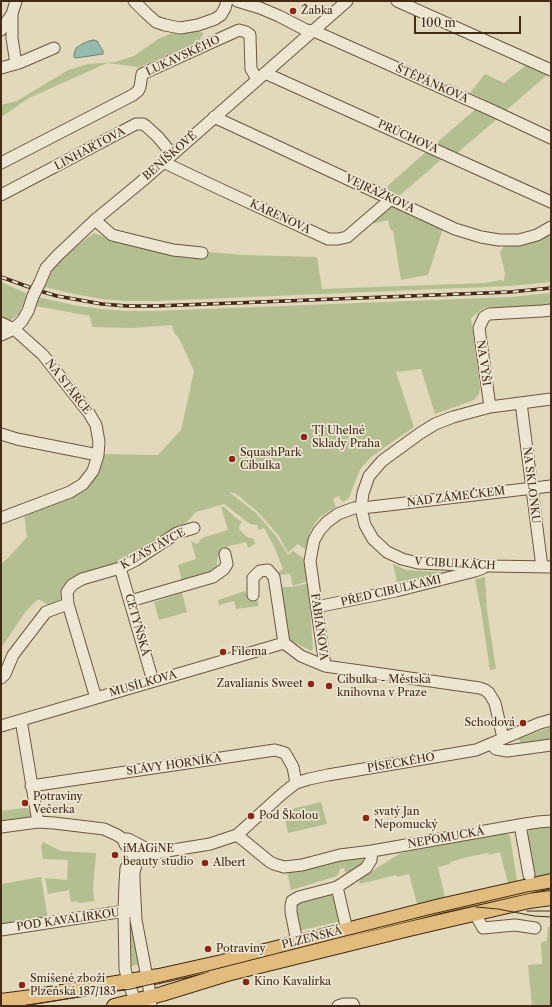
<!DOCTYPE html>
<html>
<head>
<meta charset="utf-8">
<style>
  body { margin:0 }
  #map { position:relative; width:552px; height:1007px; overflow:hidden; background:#e2d8bc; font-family:"Libre Caslon Text",serif }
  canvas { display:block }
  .frame { position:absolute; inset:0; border:2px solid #442a15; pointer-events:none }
  .scale { position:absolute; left:414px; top:16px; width:107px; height:18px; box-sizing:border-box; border:2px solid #442a15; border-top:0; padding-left:5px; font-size:12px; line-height:14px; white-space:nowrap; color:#442a15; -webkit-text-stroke:3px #ece6d3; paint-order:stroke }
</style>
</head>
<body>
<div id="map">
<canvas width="552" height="1007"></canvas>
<div class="frame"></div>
<div class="scale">100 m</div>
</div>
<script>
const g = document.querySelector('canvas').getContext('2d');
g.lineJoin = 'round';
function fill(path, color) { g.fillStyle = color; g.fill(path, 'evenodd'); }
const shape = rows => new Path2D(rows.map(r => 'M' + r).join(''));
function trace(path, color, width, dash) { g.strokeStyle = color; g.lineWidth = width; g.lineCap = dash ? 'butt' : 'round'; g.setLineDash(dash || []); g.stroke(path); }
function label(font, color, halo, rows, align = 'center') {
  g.font = font + ' "Libre Caslon Text",serif'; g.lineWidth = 3.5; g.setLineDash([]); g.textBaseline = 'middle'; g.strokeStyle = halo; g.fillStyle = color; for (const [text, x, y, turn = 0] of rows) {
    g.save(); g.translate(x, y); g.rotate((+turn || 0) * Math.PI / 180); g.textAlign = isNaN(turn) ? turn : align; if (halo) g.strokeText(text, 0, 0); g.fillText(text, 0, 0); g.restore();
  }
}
fill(shape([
  [182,29,204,33,199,41,139,67,107,63,29,98,1,117,1,105,17,101,68,70,88,64,115,62,134,56,158,39],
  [526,65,547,75,503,113,481,103,484,99,470,93,485,74,504,83],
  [476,109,497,119,456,154,435,144],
  [427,151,443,158,398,197,383,190],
  [390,207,395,207,443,228,428,275,401,280,393,231,390,229,388,220,364,226],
  [94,233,111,239,202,256,209,252,241,255,317,257,322,289,485,283,500,280,504,281,505,273,500,252,505,244,551,233,551,282,510,286,155,301,127,301,102,299,79,295,44,287,54,267,69,252],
  [1,282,28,294,19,313,14,318,10,320,1,318],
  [551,293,551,305,514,308,485,307,471,318,480,387,479,394,474,400,435,414,421,369,396,372,414,427,371,457,362,467,358,474,349,498,343,502,338,496,333,499,336,507,320,517,310,531,305,549,298,544,288,553,279,536,258,512,236,494,229,492,256,513,277,537,288,555,293,551,307,561,308,581,293,586,290,574,280,575,277,573,283,569,274,546,264,528,259,530,257,525,250,524,224,504,196,512,184,525,159,538,118,565,79,576,61,590,60,602,48,606,47,604,38,599,26,611,1,648,1,564,9,557,27,537,24,514,74,495,102,454,158,455,181,430,194,371,179,338,174,333,172,325,132,328,92,327,90,316,36,306,38,297,78,306,101,309,127,311,155,311,511,297],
  [221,507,224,507,235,517,242,522,240,524,239,529,247,537,254,539,255,544,248,548,246,542,229,546,222,551,218,556,217,562,217,568,209,573,183,584,178,565,196,559,191,541,197,544,202,538,228,530],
  [393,564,406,570,458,573,398,587],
  [485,577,487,611,496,669,490,670,481,609,475,579],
  [308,583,313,649,311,651,288,639,279,587,293,587],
  [245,591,249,598,257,598,259,606,236,609,234,601,219,605,218,600],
  [182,593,187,612,159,620,154,602],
  [551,727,551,741,521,746,519,739],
  [321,802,327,824,288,833,283,811],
  [24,808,27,808,30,810,33,816,32,819,1,822,1,811],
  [551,827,551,874,533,877,527,833,530,828],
  [504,832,510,836,517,881,508,883,500,852,489,855,488,853,467,857,450,862,450,864,438,867,445,897,417,904,409,874,397,877,396,875,359,884,360,879,364,876,401,853],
  [43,842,61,851,96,853,93,888,94,901,78,903,77,901,71,902,69,890,48,894,45,878,67,880,68,860,43,859,41,847],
  [360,857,363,859,364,864,348,875,345,872,344,868,340,869,338,875,334,877,291,890,287,872,306,869,338,860],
  [41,877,48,919,1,926,1,884],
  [329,892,334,895,341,921,298,931,295,905,297,901],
  [131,921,141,964,130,966,129,922],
  [548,927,551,927,551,1006,532,1006,528,965,542,964,541,943,547,940]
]), '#b3bf91');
const water = shape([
  [94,40,97,41,103,51,103,54,76,58,74,57,74,54,76,48,82,44,89,41,94,40]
]);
fill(water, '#95baae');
trace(water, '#758071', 1);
const minor = shape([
  [134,1,146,13,156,22,165,25,180,28,198,25,215,19,221,15,225,8,227,1],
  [237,1,260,8,279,16,306,30,314,31,489,109,551,138],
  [397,1,551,70],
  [12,14,12,38,16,64],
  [1,30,12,14,16,1],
  [1,68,19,63,54,48],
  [265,73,551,202],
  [214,117,455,229,481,237,499,240,519,240,537,235,551,227],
  [163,162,220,189,328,239,338,239,347,237,391,199],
  [1,163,133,95,138,91,140,87,142,74,188,53,239,30,246,32,250,35,250,37,251,69,257,79],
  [1,195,136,124,143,124,146,126,158,137,172,154],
  [95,220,112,235,173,250,202,253],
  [40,282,46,268,57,256,95,220,141,182,347,1],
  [1,323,14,329,43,355,89,413,96,425,99,442,98,455,93,471,83,484,70,492,1,518],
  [1,335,14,329,22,321,28,311,33,296],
  [551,399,490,407,453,417,435,424,419,434,382,461,369,476,363,493,361,508,365,525,373,539,387,552,402,559,418,563,489,566,551,567],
  [521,403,542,567],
  [490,407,479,328,484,317,489,314,542,311,551,310],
  [1,434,17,439,98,455],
  [120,568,153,681],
  [253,595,253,578,260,571,268,570,274,577,284,643,301,656,325,666,480,688,485,690,489,693,495,703,503,738],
  [130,601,213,577,224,569,227,564,225,554],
  [316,607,396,591,475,571,483,568],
  [325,666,310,561,312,550,314,540,319,531,327,522,338,514,354,508,371,507,551,486],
  [1,678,5,674,13,655,46,612,68,604],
  [96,698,68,604,67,592,72,585,82,579,120,568,136,560,177,533,194,528],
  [21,720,38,822],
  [1,726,284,643],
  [491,744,496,749,507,751,551,745],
  [31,786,275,750,285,753,293,767,296,783],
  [520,825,529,875],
  [1,827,38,822,54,823,104,829,117,835,123,839,125,844,137,860],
  [237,835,270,862,274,864,284,867,302,865,340,855,372,851,519,825,538,822,551,821],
  [123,839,128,839,155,853],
  [137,860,134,873,134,880,136,920,149,988,151,1006],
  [337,887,366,868,371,860,372,851],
  [475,914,483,928,515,925,535,928],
  [1,930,118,912,131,911],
  [297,942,291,912,291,906,292,901,299,897,337,887,347,930],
  [137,1006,128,981,125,969,124,912,125,883,126,868,129,864,137,860,155,853,210,844,237,835,282,794,296,783,309,779,328,775,476,750,540,723,551,720],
  [338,1006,344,1004,353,1004,354,1006]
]);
const major = shape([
  [1,1001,32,997,159,976,222,962,440,906,551,881],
  [114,1006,162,994,227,974,409,929,529,901,551,898]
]);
trace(minor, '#6c563f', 13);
trace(major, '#442a15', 16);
trace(minor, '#ece6d3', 11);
trace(major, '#e1bc7e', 14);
trace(shape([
  [476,907,498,909,534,916,551,917],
  [527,911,551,911],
  [21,1006,131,989,204,972,428,915,527,892,551,888]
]), '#442a15', 1);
const rail = shape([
  [1,277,40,291,57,296,102,304,127,306,155,306,235,303,510,292,551,288]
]);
trace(rail, '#442a15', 3.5);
trace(rail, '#ece6d3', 2, [6]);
const minorBridge = shape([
  [33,296,40,282]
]);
trace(minorBridge, '#6c563f', 13, []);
trace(minorBridge, '#ece6d3', 11);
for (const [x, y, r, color] of [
  [293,11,4,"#8f2418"],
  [304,437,4,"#8f2418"],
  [232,459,4,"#8f2418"],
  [223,652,4,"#8f2418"],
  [311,684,4,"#8f2418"],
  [329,686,4,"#8f2418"],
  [523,723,4,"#8f2418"],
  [25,803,4,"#8f2418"],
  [251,816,4,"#8f2418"],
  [366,818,4,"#8f2418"],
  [115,855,4,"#8f2418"],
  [205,863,4,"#8f2418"],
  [208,949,4,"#8f2418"],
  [246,982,4,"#8f2418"],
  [22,985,4,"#8f2418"]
]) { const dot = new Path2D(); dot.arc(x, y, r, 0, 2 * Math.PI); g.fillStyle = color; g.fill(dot); trace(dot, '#ece6d3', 1.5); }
label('11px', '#442a15', '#ece6d3', [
  ["Žabka",301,11],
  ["TJ Uhelné",312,431],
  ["Sklady Praha",312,444],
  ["SquashPark",240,453],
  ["Cibulka",240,466],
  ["Filema",231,652],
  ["Cibulka - Městská",337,680],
  ["knihovna v Praze",337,693],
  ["Zavalianis Sweet",303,684,"right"],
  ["Schodová",515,723,"right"],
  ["Potraviny",33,797],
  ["Večerka",33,810],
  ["svatý Jan",374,812],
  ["Nepomucký",374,825],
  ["Pod Školou",259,816],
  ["iMAGiNE",123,849],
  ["beauty studio",123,862],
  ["Albert",213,863],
  ["Potraviny",216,949],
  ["Smíšené zboží",30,979],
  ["Plzeňská 187/183",30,992],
  ["Kino Kavalírka",254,982]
], 'left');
label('11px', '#442a15', '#ece6d3', [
  ["LUKAVSKÉHO",183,56,-25],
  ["ŠTĚPÁNKOVA",432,84,24],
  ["PRŮCHOVA",408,137,24],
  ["LINHARTOVA",90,149,-28],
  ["BENÍŠKOVÉ",170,156,-41],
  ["VEJRAŽKOVA",380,194,25],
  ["KARENOVA",280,217,25],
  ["NA VÝŠI",483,363,82],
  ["NA STÁRCE",68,387,52],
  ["NA SKLONKU",531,485,83],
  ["NAD ZÁMEČKEM",456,497,-7],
  ["K ZASTÁVCE",153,549,-29],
  ["V CIBULKÁCH",455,564,3],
  ["PŘED CIBULKAMI",391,591,-13],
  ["CETYŇSKÁ",137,625,74],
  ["FABIÁNOVA",319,627,82],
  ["MUSÍLKOVA",143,684,-16],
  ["PÍSECKÉHO",401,763,-10],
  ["SLÁVY HORNÍKA",174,765,-8],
  ["NEPOMUCKÁ",446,838,-10],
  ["POD KAVALÍRKOU",68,920,-8],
  ["PLZEŇSKÁ",312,938,-14]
]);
</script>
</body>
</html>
